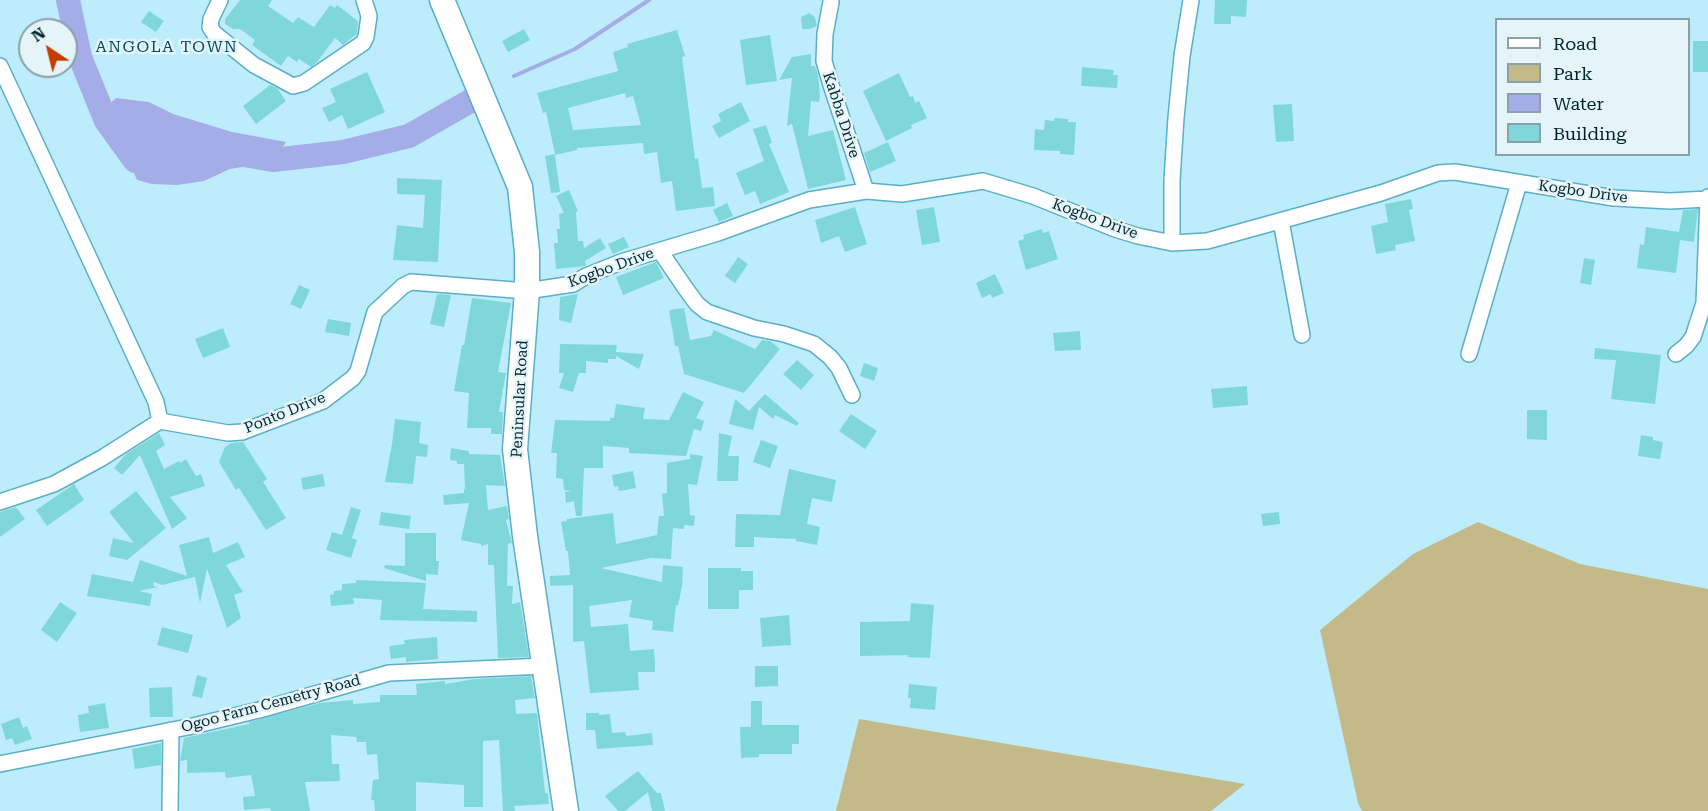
<!DOCTYPE html>
<html>
<head>
<meta charset="utf-8">
<style>
  body { margin:0 }
  #map { position:relative; width:1708px; height:811px; overflow:hidden; background:#bdedfc; font-family:"Roboto Serif",serif }
  canvas { display:block }
  .legend { position:absolute; left:1495px; top:18px; width:195px; height:138px; box-sizing:border-box; background:#e5f4f9; border:2px solid #89a1a7; margin:0; padding:8px 10px; list-style:none; font-size:18px; color:#00242d }
  .legend li { display:flex; align-items:center; gap:12px; height:30px }
  .legend b { width:30px; border:2px solid #89a1a7 }
  .north { position:absolute; left:18px; top:18px; width:60px; height:60px; box-sizing:border-box; background:#e5f4f9; border:2px solid #89a1a7; border-radius:50%; rotate:325deg; font-size:16px; font-weight:700; line-height:24px; text-align:center; color:#00242d }
  .north::after { content:''; display:block; margin:auto; width:21px; height:27px; background:#c33c00; clip-path:polygon(50% 0,100% 100%,50% 72%,0 100%) }
</style>
</head>
<body>
<div id="map">
<canvas width="1708" height="811"></canvas>
<ul class="legend">
<li><b style="height:8px;background:#fff"></b>Road</li>
<li><b style="height:16px;background:#c3b989"></b>Park</li>
<li><b style="height:16px;background:#a5ade8"></b>Water</li>
<li><b style="height:16px;background:#80d7da"></b>Building</li>
</ul>
<div class="north">N</div>
</div>
<script>
const g = document.querySelector('canvas').getContext('2d');
g.lineJoin = 'round';
function fill(path, color) { g.fillStyle = color; g.fill(path, 'evenodd'); }
const shape = rows => new Path2D(rows.map(r => 'M' + r).join(''));
function trace(path, color, width, dash) { g.strokeStyle = color; g.lineWidth = width; g.lineCap = dash ? 'butt' : 'round'; g.setLineDash(dash || []); g.stroke(path); }
function label(font, color, halo, rows, align = 'center') {
  g.font = font + ' "Roboto Serif",serif'; g.lineWidth = 5; g.setLineDash([]); g.textBaseline = 'middle'; g.strokeStyle = halo; g.fillStyle = color; for (const [text, x, y, turn = 0] of rows) {
    g.save(); g.translate(x, y); g.rotate((+turn || 0) * Math.PI / 180); g.textAlign = isNaN(turn) ? turn : align; if (halo) g.strokeText(text, 0, 0); g.fillText(text, 0, 0); g.restore();
  }
}
fill(shape([
  [1478,522,1580,564,1708,589,1708,811,1362,811,1358,803,1320,630,1413,554],
  [859,719,1245,784,1211,811,836,811]
]), '#c3b989');
fill(shape([
  [116,98,149,102,173,114,232,132,286,142,270,167,254,165,230,169,204,181,177,185,152,184,137,180,133,171,141,165,135,146,105,108]
]), '#a5ade8');
trace(shape([
  [514,76,575,49,649,0]
]), '#a5ade8', 4);
trace(shape([
  [68,0,80,57,106,121,135,161,169,147],
  [244,155,273,160,343,152,409,136,472,100]
]), '#a5ade8', 24);
fill(shape([
  [240,0,272,0,268,6,293,23,298,17,314,27,330,5,335,8,337,5,358,21,357,34,343,45,335,38,317,62,311,67,299,59,297,62,288,56,281,66,252,45,255,40,240,29,233,29,225,24,225,19],
  [1215,0,1247,0,1246,17,1231,16,1231,24,1214,24],
  [149,11,164,21,156,32,141,22],
  [809,13,815,17,817,26,810,29,802,29,801,17],
  [524,29,530,40,508,52,502,41],
  [677,30,685,56,682,57,695,159,698,158,702,188,713,187,715,206,676,211,672,181,661,183,657,152,644,154,643,143,577,148,577,150,555,155,560,192,551,193,545,156,555,154,546,112,543,113,537,93,618,71,613,52,628,47,627,44],
  [625,93,626,98,633,96,641,125,573,130,568,108],
  [770,35,777,81,746,85,740,40],
  [1693,41,1708,41,1708,72,1693,72],
  [811,54,811,66,815,66,818,75,820,96,819,102,811,101,808,136,833,130,846,180,808,189,792,124,787,126,792,78,779,80,792,57],
  [1082,67,1114,70,1113,75,1118,75,1117,88,1081,86],
  [367,72,385,112,348,129,342,115,329,122,322,108,336,102,330,89],
  [899,73,910,97,913,96,915,103,919,101,927,118,911,125,912,128,886,141,863,91],
  [270,85,277,88,286,101,256,124,243,106],
  [741,102,750,121,719,138,712,126,721,121,718,114],
  [1292,104,1294,141,1276,142,1273,105],
  [1054,118,1068,119,1068,122,1076,122,1074,155,1060,154,1060,151,1034,150,1035,129,1044,130,1045,120,1054,121],
  [766,125,772,143,769,144,789,192,760,204,755,191,745,195,736,173,764,161,753,129],
  [888,142,896,161,870,172,864,153],
  [397,178,442,180,438,262,393,260,397,225,423,228,425,195,397,194],
  [569,190,578,211,576,212,578,241,583,241,584,248,600,238,606,248,585,261,586,266,556,269,554,243,558,243,557,229,560,229,559,214,564,213,556,196],
  [1411,199,1413,209,1409,210,1415,241,1395,245,1396,250,1376,254,1371,226,1388,222,1385,204],
  [727,203,733,216,719,222,713,210],
  [855,207,867,244,845,252,839,236,821,243,815,220],
  [934,207,940,242,922,245,916,210],
  [1698,209,1694,242,1680,240,1676,273,1637,268,1640,244,1644,245,1646,227,1679,232,1683,210],
  [1042,229,1043,233,1049,231,1058,259,1026,270,1018,241,1024,239,1023,235],
  [624,237,629,247,613,254,608,244],
  [738,257,748,264,735,283,725,276],
  [1584,258,1595,260,1591,285,1580,283],
  [656,262,664,278,623,295,616,277],
  [995,274,1004,293,992,298,991,294,982,298,976,283],
  [299,285,310,290,301,309,290,304],
  [437,294,451,295,444,327,430,324],
  [578,294,571,323,559,320,560,297],
  [472,298,511,303,498,372,506,373,499,412,503,412,502,434,491,434,491,428,467,428,469,393,454,391,462,345,464,345],
  [684,308,690,340,711,336,714,330,755,349,762,340,770,341,780,349,744,393,684,374,678,346,675,346,669,310],
  [328,319,351,323,349,336,325,332],
  [223,328,230,347,203,358,195,339],
  [1080,331,1081,350,1055,351,1053,333],
  [560,344,617,345,616,352,644,354,639,369,616,356,616,359,608,359,608,363,586,361,586,373,579,373,573,392,559,388,564,373,559,373],
  [1595,348,1661,355,1655,404,1611,399,1616,360,1594,359],
  [797,360,814,375,801,390,783,374],
  [864,363,878,368,874,381,860,376],
  [1247,386,1248,405,1213,408,1211,389],
  [683,392,704,402,696,418,704,421,701,431,694,429,686,456,629,453,629,448,603,446,603,468,584,468,582,516,576,516,574,501,566,503,565,492,571,491,564,490,563,479,556,478,557,453,551,453,555,420,610,421,610,418,614,418,616,404,645,408,643,419,669,420],
  [765,394,799,423,797,426,775,415,773,419,759,407,753,430,729,424,735,399,749,411],
  [1527,410,1547,410,1547,440,1527,439],
  [851,414,877,431,865,449,839,431],
  [395,419,421,422,419,443,428,445,427,457,416,456,413,484,385,482,392,444],
  [159,433,165,445,156,451,164,469,179,461,180,463,186,459,196,476,201,474,205,486,170,497,187,518,172,529,140,455,122,475,114,468,126,454],
  [719,433,732,436,728,456,739,456,738,481,717,481],
  [1641,435,1653,437,1653,440,1663,442,1660,459,1638,456],
  [761,440,778,446,770,468,753,462],
  [243,442,267,479,263,482,286,518,266,530,239,488,236,490,219,462,225,447,231,443],
  [451,448,469,451,469,454,500,455,505,486,486,485,488,510,507,506,509,519,506,520,512,543,508,544,507,586,513,586,512,604,520,602,529,657,498,658,494,565,488,565,488,544,481,546,481,544,461,540,469,503,444,505,443,495,464,493,464,489,465,489,464,464,457,464,457,461,450,460],
  [690,454,703,456,697,485,688,484,690,515,695,516,694,526,684,525,684,529,673,528,671,559,651,558,601,568,662,582,663,565,683,567,682,587,678,605,676,605,673,632,652,630,653,621,629,617,632,600,589,606,591,627,628,624,630,651,654,649,655,663,655,672,638,672,639,690,590,693,584,641,573,642,573,585,550,586,550,576,570,575,568,551,566,551,561,522,567,521,567,519,613,513,616,544,657,535,659,516,664,516,662,494,667,493,667,463,690,459],
  [789,469,836,480,832,502,812,498,807,524,820,527,817,545,796,541,796,539,754,537,754,547,735,547,736,514,780,515],
  [633,471,636,488,619,491,618,486,614,487,612,475],
  [323,474,325,486,303,490,301,478],
  [74,484,84,500,47,526,36,510],
  [136,491,166,528,127,560,109,556,113,538,134,543,109,512],
  [16,507,25,519,0,537,0,512],
  [351,507,361,510,352,538,357,540,351,558,326,550,332,532,342,535],
  [381,512,411,516,409,529,379,525],
  [1279,512,1280,524,1263,526,1261,514],
  [405,533,436,533,436,561,439,561,438,575,426,574,426,581,384,568,385,565,405,566],
  [209,537,213,553,238,542,245,557,226,565,243,592,234,595,241,618,227,628,207,569,200,603,195,577,162,585,154,582,153,586,158,587,139,591,152,594,150,606,87,596,92,574,133,582,140,560,187,576,179,545],
  [708,568,741,568,741,571,753,571,753,590,739,590,739,609,708,609],
  [356,580,426,583,423,609,477,611,477,622,380,620,382,600,353,598,354,604,331,606,330,595,334,594,334,591,342,590,342,584,356,583],
  [60,602,77,613,57,642,41,630],
  [911,603,934,605,930,658,907,657,908,655,860,656,860,622,910,621],
  [789,615,791,645,762,647,760,618],
  [162,627,193,635,188,653,157,645],
  [437,637,438,659,406,662,406,657,391,659,389,646,405,644,404,640],
  [755,666,778,666,778,686,755,687],
  [197,675,207,678,202,698,192,696],
  [531,676,535,698,515,700,516,714,537,713,545,793,548,793,549,804,514,806,515,811,503,811,499,740,483,741,483,807,464,807,464,785,416,782,416,811,375,811,374,800,371,800,373,780,379,779,377,754,367,755,366,742,357,742,356,737,331,735,332,764,339,764,340,781,305,782,310,811,271,811,270,808,244,810,243,797,255,796,251,775,226,778,225,772,187,773,187,760,180,761,184,738,249,724,249,722,320,703,353,700,353,704,380,702,380,695,417,695,416,684,445,681,445,684,475,679],
  [909,684,937,687,935,710,910,708,911,698,908,698],
  [172,687,173,717,150,717,149,688],
  [751,701,762,701,762,725,799,725,799,744,792,744,792,754,759,754,759,757,741,758,740,727,751,727],
  [105,703,109,728,80,732,78,715,89,713,88,706],
  [586,713,599,713,599,715,610,714,612,733,625,732,626,736,652,733,653,745,597,749,595,730,586,730],
  [19,717,23,728,27,726,32,739,15,745,12,738,6,740,1,724],
  [161,743,161,765,135,769,132,749],
  [638,771,657,793,661,793,665,811,652,811,648,792,625,811,618,811,605,796]
]), '#80d7da');
const street = shape([
  [220,0,211,19,210,27,214,33,254,65,293,86,304,83,363,43,366,37,369,16,364,0],
  [831,2,825,34,824,61,831,85,866,191],
  [0,66,156,402,160,421],
  [1281,221,1302,335],
  [1172,243,1172,180,1176,118,1182,56,1191,0],
  [660,251,686,289,697,304,707,312,754,328,784,334,814,344,830,357,839,368,852,395],
  [1469,354,1519,183],
  [1676,354,1686,346,1693,337,1704,303,1708,197],
  [0,502,54,484,102,458,160,421,228,433,242,432,323,401,353,378,358,371,375,312,403,286,411,282,527,291,573,284,586,276,621,262,718,233,809,200,866,191,902,194,983,181,1033,196,1115,229,1138,236,1172,243,1207,241,1381,193,1438,173,1455,172,1614,198,1670,201,1708,199],
  [0,764,193,726,263,709,389,673,544,666],
  [170,811,171,730]
]);
const primary = shape([
  [442,0,520,187,527,252,527,291,515,449,525,536,566,811]
]);
trace(street, '#5aafc6', 18);
trace(primary, '#5aafc6', 27);
trace(street, '#fff', 15);
trace(primary, '#fff', 24);
label('15px', '#00242d', '#e5f4f9', [
  ["Kabba Drive",841,115,72],
  ["Kogbo Drive",1583,192,8],
  ["Kogbo Drive",1095,219,20],
  ["Kogbo Drive",611,268,-20],
  ["Peninsular Road",520,399,-87],
  ["Ponto Drive",285,413,-22],
  ["Ogoo Farm Cemetry Road",271,704,-15]
]);
g.letterSpacing = '1.5px';
label('16px', '#004e5f', '#e5f4f9', [
  ["ANGOLA TOWN",167,47]
]);
g.letterSpacing = '0px';
</script>
</body>
</html>
